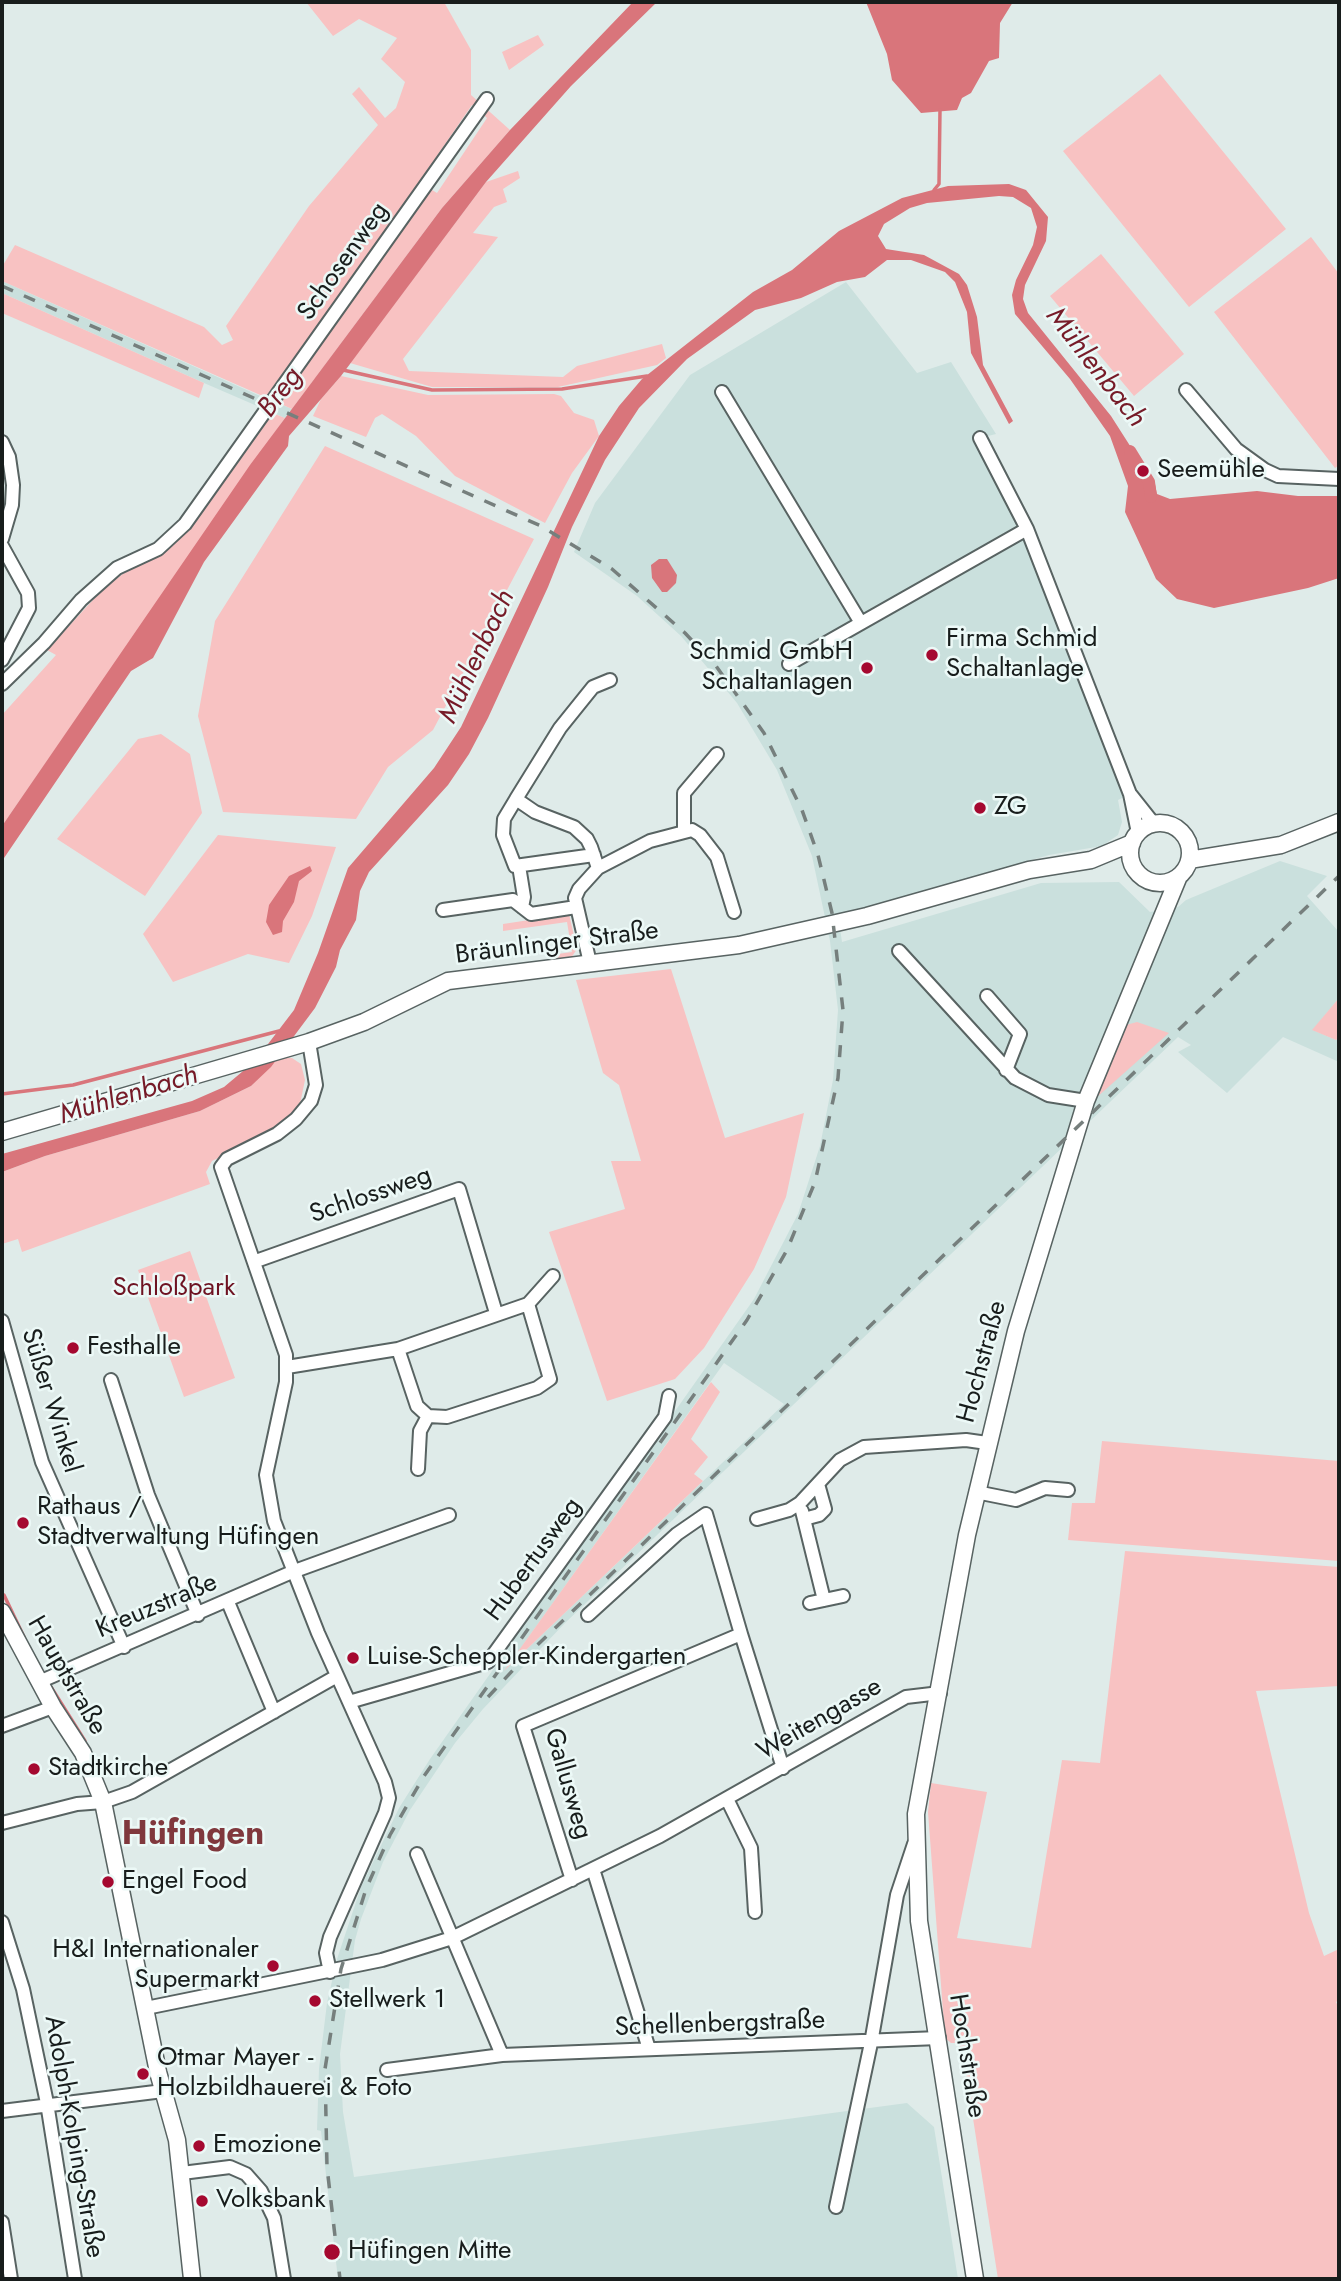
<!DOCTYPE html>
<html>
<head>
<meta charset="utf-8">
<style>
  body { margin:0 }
  #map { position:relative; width:1341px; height:2281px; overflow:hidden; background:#dfebe9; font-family:Jost,sans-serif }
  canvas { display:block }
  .frame { position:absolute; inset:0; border:4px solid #181d1c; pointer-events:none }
</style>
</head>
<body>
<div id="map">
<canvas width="1341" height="2281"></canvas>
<div class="frame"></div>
</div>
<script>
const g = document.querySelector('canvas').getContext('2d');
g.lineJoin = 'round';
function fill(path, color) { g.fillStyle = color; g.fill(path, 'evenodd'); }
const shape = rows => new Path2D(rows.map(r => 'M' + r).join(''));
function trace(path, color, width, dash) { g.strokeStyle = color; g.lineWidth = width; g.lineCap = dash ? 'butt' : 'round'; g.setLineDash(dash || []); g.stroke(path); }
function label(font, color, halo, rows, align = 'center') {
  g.font = font + ' Jost,sans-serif'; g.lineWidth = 5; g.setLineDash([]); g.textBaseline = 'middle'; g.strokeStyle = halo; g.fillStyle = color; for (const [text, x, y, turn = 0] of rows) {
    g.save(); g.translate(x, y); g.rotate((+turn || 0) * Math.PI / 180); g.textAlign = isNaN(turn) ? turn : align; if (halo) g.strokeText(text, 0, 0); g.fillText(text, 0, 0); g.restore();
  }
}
fill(shape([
  [2,281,258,395,292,409,285,418,204,383,2,293],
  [846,282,917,373,951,362,996,434,980,438,1027,529,1130,794,1118,800,1122,822,1118,835,1102,846,1049,855,838,915,842,942,1041,883,1119,882,1150,912,1178,907,1186,900,1280,861,1327,876,1307,896,1339,932,1339,998,1313,1030,1336,1040,1339,1037,1339,1062,1283,1037,1227,1093,1178,1052,1191,1045,1178,1037,565,1623,483,1709,455,1743,410,1810,383,1862,361,1919,355,1940,340,2054,343,2112,354,2177,907,2103,934,2127,958,2279,338,2279,321,2131,317,2130,319,2069,327,2003,337,1959,361,1887,399,1808,430,1759,754,1299,798,1214,820,1146,833,1080,838,1010,830,941,812,856,777,770,737,703,681,636,637,596,574,552,595,503,690,375],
  [724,1363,784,1404,507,1668,530,1635]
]), '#cae0dd');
fill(shape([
  [306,2,444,2,471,50,471,95,510,130,442,208,292,409,2,281,2,267,15,245,204,327,222,345,233,340,226,326,309,206,378,125,352,94,359,87,385,118,396,108,405,82,381,59,397,38,359,19,333,36],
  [472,105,487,118,437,193,419,182],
  [538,35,544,45,509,70,502,52],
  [1160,74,1286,229,1189,307,1063,151],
  [518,171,520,178,503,189,507,202,494,207,473,233,498,237,403,359,409,371,563,377,577,366,662,344,666,358,657,365,558,387,432,387,350,363,486,182],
  [1311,237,1339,274,1339,465,1335,468,1214,312],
  [1101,254,1184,354,1134,396,1050,296],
  [2,293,204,383,199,398,2,313],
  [341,376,428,395,554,394,561,396,574,413,594,420,599,436,572,473,545,523,455,476,416,436,382,414,375,418,366,437,313,416,321,399],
  [270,412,285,418,2,826,2,715,56,655,47,650,102,590,128,570,158,556,189,529],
  [325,446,534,539,433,730,388,767,356,819,223,812,198,716,215,621],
  [161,734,190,754,202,813,145,896,57,839,138,739],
  [218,835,336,847,312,916,289,963,248,954,173,982,143,934],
  [569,914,577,949,571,958,551,960,550,955,572,952,567,922,503,931,503,924],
  [671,969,725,1138,804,1113,786,1197,754,1269,704,1348,675,1379,607,1401,549,1232,625,1209,611,1161,641,1161,619,1085,603,1073,576,980],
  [1339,998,1339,1037,1336,1040,1312,1030],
  [1137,1022,1169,1033,1096,1098,1126,1025],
  [277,1058,292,1058,301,1064,305,1080,300,1104,275,1130,212,1161,206,1172,210,1184,22,1252,18,1239,2,1244,2,1172,45,1156,200,1111,251,1086],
  [190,1251,235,1378,184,1397,138,1270],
  [711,1382,720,1392,691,1439,708,1457,694,1474,703,1481,504,1671],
  [1102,1441,1339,1461,1339,1561,1068,1540,1072,1503,1095,1503],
  [1125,1551,1339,1567,1339,1686,1256,1691,1309,1913,1324,1956,1339,1949,1339,2000,1336,2002,1339,2008,1339,2279,998,2279,963,2054,958,2043,951,2043,945,2038,928,1812,931,1783,987,1792,957,1938,1031,1948,1062,1760,1100,1763]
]), '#f8c2c2');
fill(shape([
  [633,2,657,2,571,86,486,182,341,376,289,436,288,446,204,562,153,658,131,671,2,861,2,826,250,465,442,208,510,130],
  [866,2,1013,2,1000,23,999,58,989,61,971,93,962,98,957,110,921,113,892,80,887,54],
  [1009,184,1026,190,1048,217,1046,241,1025,285,1023,299,1028,313,1111,416,1141,463,1135,467,1145,484,1154,479,1157,494,1170,499,1257,491,1298,496,1339,496,1339,578,1308,588,1214,608,1177,599,1156,579,1125,512,1128,486,1110,436,1070,379,1015,314,1012,295,1016,280,1033,245,1037,227,1031,208,1013,197,999,196,927,203,910,208,884,224,878,236,886,249,924,255,959,274,967,285,977,317,983,365,1013,421,1009,424,971,353,967,312,955,282,945,272,911,260,887,260,865,277,837,282,801,298,755,310,687,359,639,408,605,460,572,527,548,587,488,718,469,754,448,785,369,872,360,891,356,920,340,950,336,967,315,1008,271,1067,251,1086,200,1111,45,1156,2,1172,2,1154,192,1101,224,1087,255,1061,294,1010,318,953,348,868,434,768,461,727,599,436,619,406,642,379,753,292,792,270,839,231,902,198,948,186],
  [659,559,667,559,677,575,676,583,667,592,662,592,652,578,651,565],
  [310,866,312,871,299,881,294,902,283,921,282,932,273,935,266,922,269,905,289,876]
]), '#d9757b');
trace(shape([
  [934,190,939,184,940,110],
  [343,370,432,390,562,389,647,376],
  [2,1094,73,1085,279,1031],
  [4,1595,24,1637],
  [51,1687,85,1741]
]), '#d9757b', 3.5);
trace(shape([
  [1130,451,1149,482,1151,497]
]), '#d9757b', 12);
const street = shape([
  [1186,390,1236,449,1265,470,1278,476,1339,479],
  [722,392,861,623],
  [980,438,1027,529,1130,794,1138,833],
  [2,442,9,457,13,485,12,505,2,539],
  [2,546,28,593,29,608,2,660],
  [789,664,1027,529],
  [2,684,44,643,81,600,117,568,158,549,185,524,487,99],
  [1131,795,1154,824],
  [516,799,560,728,593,687,610,680],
  [684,829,684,793,717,754],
  [519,866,524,897,522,907],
  [598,868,650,841,692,830,700,835,717,857,734,912],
  [443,910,513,900,531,914,576,907],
  [899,951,1015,1078,1048,1095,1086,1101],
  [590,963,575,898,579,889,598,868,591,847,587,839,574,827,535,812,516,799,504,819,503,835,515,866,594,855],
  [987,996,1020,1034,1006,1070],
  [309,1042,316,1085,311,1101,296,1119,277,1134,227,1159,221,1167,286,1355,286,1382,266,1475,274,1521,318,1633,385,1782,389,1798,385,1813,330,1937,326,1953,330,1972],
  [256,1261,459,1189,496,1313],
  [2,1321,42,1462,124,1647],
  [398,1349,417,1406,428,1416,420,1431,418,1469],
  [287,1367,398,1349,528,1304,553,1276],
  [111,1380,148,1495,198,1615],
  [428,1416,447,1417,537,1388,550,1379,528,1304],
  [976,1492,1016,1500,1045,1488,1068,1490],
  [802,1511,804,1519,819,1515,825,1509,818,1484],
  [757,1519,789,1510,800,1503,840,1460,864,1447,966,1440,987,1443],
  [804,1519,824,1600],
  [228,1602,274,1712],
  [810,1603,843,1596],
  [588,1615,677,1534,706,1514,741,1634],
  [39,1682,292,1572,449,1515],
  [349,1702,488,1662,665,1417,669,1396],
  [2,1726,53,1707],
  [727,1799,751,1848,755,1912],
  [2,1823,77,1804,103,1802,132,1792,337,1676],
  [417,1854,502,2055],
  [593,1869,649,2049],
  [572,1880,523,1726,741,1634,783,1768],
  [2,1922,23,1989,47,2103,75,2279],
  [146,2008,382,1960,452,1938,660,1836,906,1697,940,1693],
  [387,2070,502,2055,939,2038],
  [2,2111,163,2091],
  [182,2173,230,2167,246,2174,261,2191,274,2218,284,2279],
  [836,2207,871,2043,897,1895,914,1844],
  [2,2222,11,2279]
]);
const secondary = shape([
  '1130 853a30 30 0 1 1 60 0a30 30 0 1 1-60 0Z',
  [1189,860,1281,845,1339,822],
  [2,1132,309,1042,364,1022,448,981,739,945,867,916,1029,870,1091,860,1132,843],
  [2,1612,53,1707,83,1753,103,1802,158,2072,177,2140,192,2279],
  [975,2279,919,1921,916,1814,967,1535,1016,1331,1086,1101,1179,876]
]);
trace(street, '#586362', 16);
trace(secondary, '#586362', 19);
trace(street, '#fff', 12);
trace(secondary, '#fff', 16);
trace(shape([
  [2,286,541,526,612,569,685,633,716,666,764,733,802,810,818,855,832,913,843,1010,838,1078,815,1182,787,1250,747,1320,424,1776,390,1835,366,1889,341,1969,325,2069,327,2167,340,2279],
  [488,1697,527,1655,1339,876]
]), '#767f7d', 3.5, [12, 12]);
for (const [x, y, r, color] of [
  [1143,471,7,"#a50930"],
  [932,655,7,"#a50930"],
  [867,668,7,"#a50930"],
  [980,808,7,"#a50930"],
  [73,1348,7,"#a50930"],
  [23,1523,7,"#a50930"],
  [353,1658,7,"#a50930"],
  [34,1769,7,"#a50930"],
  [108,1882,7,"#a50930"],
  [273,1966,7,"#a50930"],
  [315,2001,7,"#a50930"],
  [143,2074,7,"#a50930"],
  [199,2146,7,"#a50930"],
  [202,2201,7,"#a50930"],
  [332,2252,9,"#a50930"]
]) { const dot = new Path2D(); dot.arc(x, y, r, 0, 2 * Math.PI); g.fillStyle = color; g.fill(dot); trace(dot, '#ecf9f7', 2.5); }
label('26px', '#181d1c', '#ecf9f7', [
  ["Schosenweg",344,262,-55],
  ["Bräunlinger Straße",557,944,-7],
  ["Schlossweg",371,1196,-19],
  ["Hochstraße",983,1362,-75],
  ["Süßer Winkel",50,1401,73],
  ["Hubertusweg",534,1560,-54],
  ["Kreuzstraße",157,1607,-23],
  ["Hauptstraße",66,1676,60],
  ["Weitengasse",820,1720,-30],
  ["Gallusweg",567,1784,74],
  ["Schellenbergstraße",720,2025,-2],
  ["Hochstraße",966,2056,81],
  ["Adolph-Kolping-Straße",73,2137,80]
]);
label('26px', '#181d1c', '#ecf9f7', [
  ["Seemühle",1157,471],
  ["Firma Schmid",946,640],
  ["Schaltanlage",946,670],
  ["Schmid GmbH",853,653,"right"],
  ["Schaltanlagen",853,683,"right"],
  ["ZG",994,808],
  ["Festhalle",87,1348],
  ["Rathaus /",37,1508],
  ["Stadtverwaltung Hüfingen",37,1538],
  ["Luise-Scheppler-Kindergarten",367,1658],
  ["Stadtkirche",48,1769],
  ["Engel Food",122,1882],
  ["H&I Internationaler",259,1951,"right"],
  ["Supermarkt",259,1981,"right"],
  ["Stellwerk 1",329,2001],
  ["Otmar Mayer -",157,2059],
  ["Holzbildhauerei & Foto",157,2089],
  ["Emozione",213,2146],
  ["Volksbank",216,2201],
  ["Hüfingen Mitte",348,2252]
], 'left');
label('26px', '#6e1322', '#ecf9f7', [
  ["Schloßpark",174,1289]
]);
label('italic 28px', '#761b28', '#ecf9f7', [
  ["Mühlenbach",1095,368,52],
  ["Breg",281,393,-53],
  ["Mühlenbach",478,657,-65],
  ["Mühlenbach",129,1096,-17]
]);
label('bold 33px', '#80383d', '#ecf9f7', [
  ["Hüfingen",193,1836]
]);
</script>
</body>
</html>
